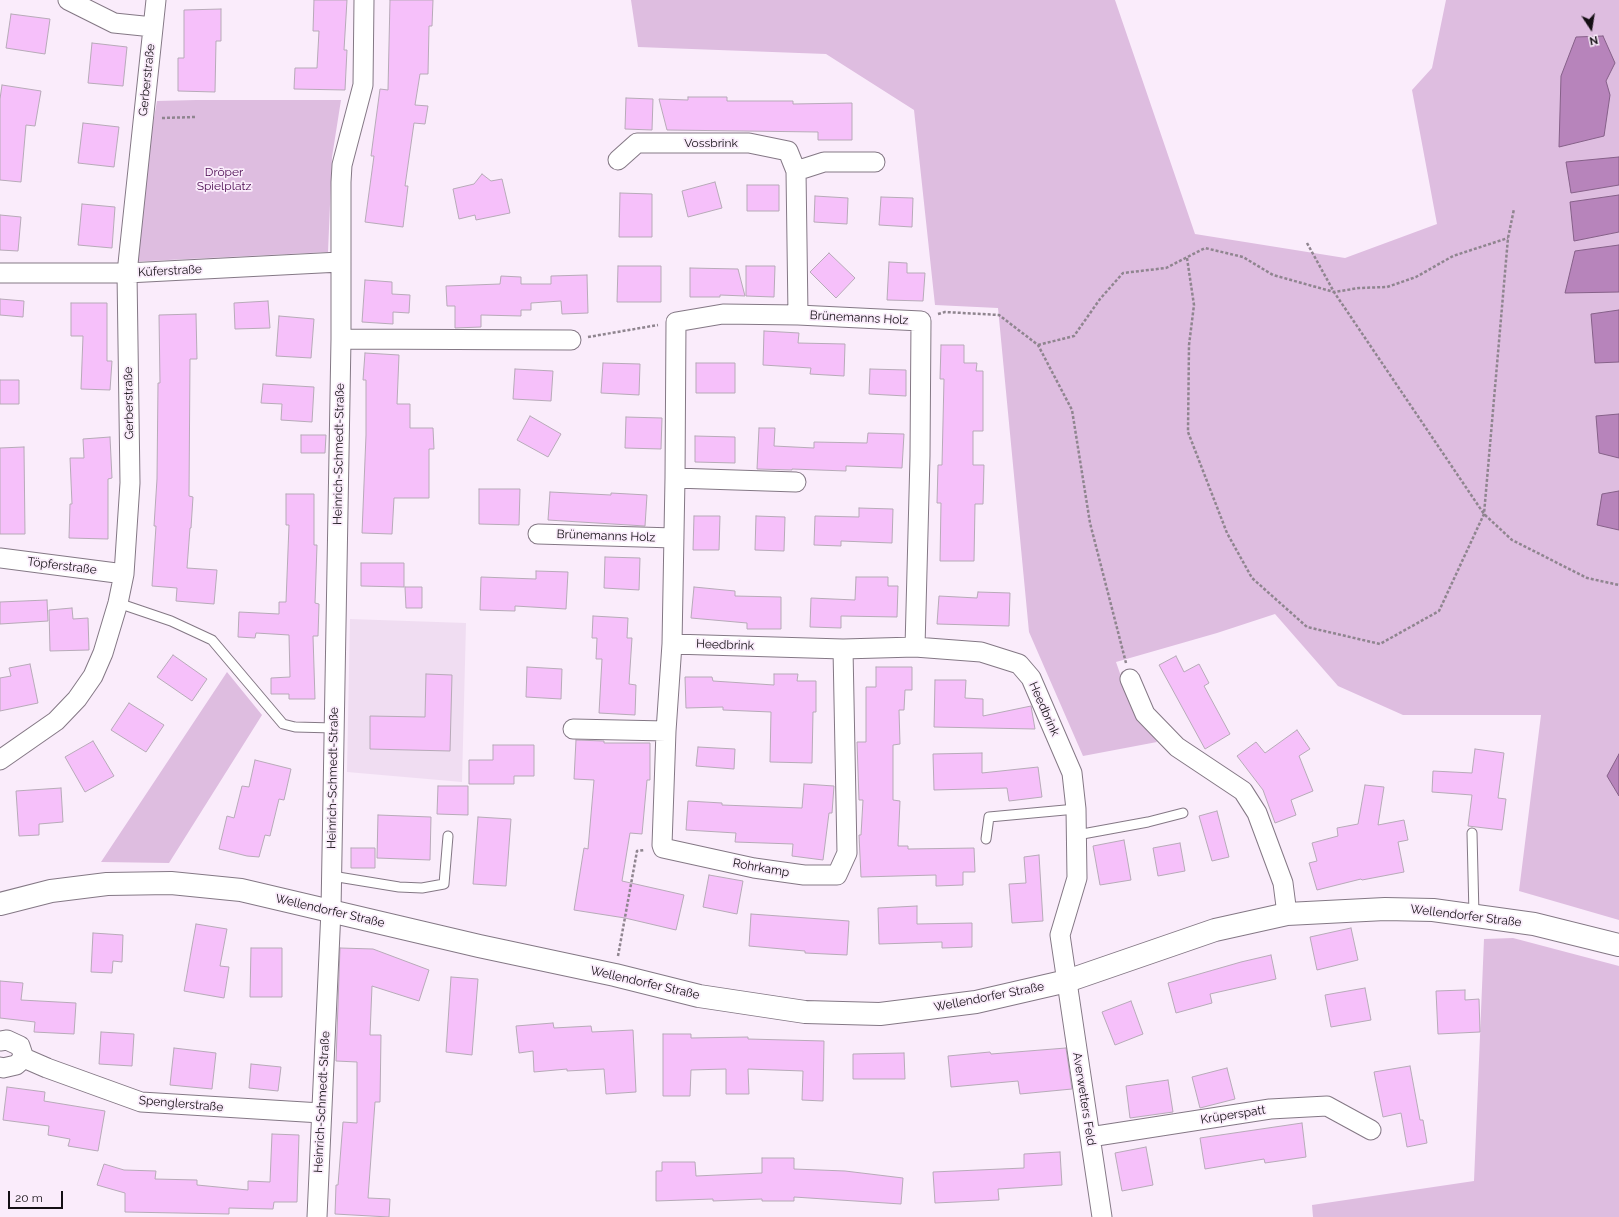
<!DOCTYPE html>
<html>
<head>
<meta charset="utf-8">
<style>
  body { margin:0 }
  #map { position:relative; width:1619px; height:1217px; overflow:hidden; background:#faecfb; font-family:Raleway,sans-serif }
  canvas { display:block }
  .north { position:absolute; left:1571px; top:8px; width:40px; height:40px; -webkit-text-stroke:3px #faecfb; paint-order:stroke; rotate:168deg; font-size:11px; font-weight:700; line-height:16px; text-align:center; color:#140f14 }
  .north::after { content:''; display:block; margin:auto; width:14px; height:18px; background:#140f14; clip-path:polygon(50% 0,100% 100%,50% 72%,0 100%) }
  .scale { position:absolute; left:8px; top:1191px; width:55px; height:18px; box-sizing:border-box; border:2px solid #140f14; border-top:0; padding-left:5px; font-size:12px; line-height:14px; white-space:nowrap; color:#140f14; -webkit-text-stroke:3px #faecfb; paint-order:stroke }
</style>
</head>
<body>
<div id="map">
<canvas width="1619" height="1217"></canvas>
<div class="north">N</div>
<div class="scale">20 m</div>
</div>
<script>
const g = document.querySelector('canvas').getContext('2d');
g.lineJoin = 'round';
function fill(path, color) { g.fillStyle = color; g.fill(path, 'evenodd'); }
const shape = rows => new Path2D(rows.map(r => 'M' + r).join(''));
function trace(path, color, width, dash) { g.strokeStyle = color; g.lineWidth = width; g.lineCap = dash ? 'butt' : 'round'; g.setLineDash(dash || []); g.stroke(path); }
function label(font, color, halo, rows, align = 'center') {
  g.font = font + ' Raleway,sans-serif'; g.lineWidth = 3.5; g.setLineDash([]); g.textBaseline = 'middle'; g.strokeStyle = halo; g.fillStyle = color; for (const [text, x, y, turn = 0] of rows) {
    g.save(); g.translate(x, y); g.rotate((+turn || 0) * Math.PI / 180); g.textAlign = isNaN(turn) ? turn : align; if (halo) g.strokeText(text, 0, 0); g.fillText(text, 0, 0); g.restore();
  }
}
fill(shape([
  [350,619,466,623,462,782,347,772]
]), '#f0ddf2');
fill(shape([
  [631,0,1115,0,1195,234,1345,258,1437,224,1412,90,1432,68,1446,0,1619,0,1619,920,1519,891,1541,715,1403,715,1338,686,1275,614,1217,633,1116,662,1131,705,1157,742,1083,756,1029,632,998,308,935,305,914,110,826,54,638,47],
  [196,100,341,100,332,157,328,252,128,262,157,101],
  [227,672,262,715,169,863,101,862],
  [1513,938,1619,966,1619,1217,1313,1217,1312,1205,1474,1181,1484,939]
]), '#debde0');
const water = shape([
  [1603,36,1615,63,1606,81,1610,95,1604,136,1559,147,1561,76,1576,37,1603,36],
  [1619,157,1619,185,1571,193,1566,162,1619,157],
  [1619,195,1619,232,1574,241,1570,202,1619,195],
  [1619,245,1619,292,1565,293,1575,251,1619,245],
  [1619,310,1619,362,1595,363,1591,314,1619,310],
  [1619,414,1619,458,1599,453,1596,416,1619,414],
  [1619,491,1619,530,1597,525,1602,494,1619,491],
  [1619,754,1619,796,1607,776,1619,754]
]);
fill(water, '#b784bb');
trace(water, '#866189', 1);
const building = shape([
  [314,0,347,0,344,50,347,50,345,90,294,89,295,68,317,68,319,31,313,31,314,0],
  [390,0,433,0,432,26,429,26,428,74,420,74,415,105,428,106,425,124,414,123,405,186,408,186,403,227,365,222,374,156,371,156,380,89,388,90,390,0],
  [221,9,221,41,216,41,215,92,178,91,178,58,184,58,184,10,221,9],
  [11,14,50,19,45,54,6,48,11,14],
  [92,43,127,47,123,86,88,83,92,43],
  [2,85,41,91,35,126,26,125,21,182,0,180,0,99,2,85],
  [688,97,727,97,727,101,793,101,793,104,852,103,852,140,818,140,818,132,667,130,659,99,688,100,688,97],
  [626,98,653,99,652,130,625,129,626,98],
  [83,123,119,127,114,167,78,163,83,123],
  [482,174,491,181,502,179,510,213,476,220,475,215,459,219,453,189,474,184,482,174],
  [715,182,722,208,688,217,682,191,715,182],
  [747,185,779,185,779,211,747,211,747,185],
  [620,193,652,194,652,237,619,237,620,193],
  [815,196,848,198,847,224,814,222,815,196],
  [881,197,913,198,912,227,879,225,881,197],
  [82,204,115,207,112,248,78,245,82,204],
  [0,215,21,217,18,251,0,250,0,215],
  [829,253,855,278,836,298,810,272,829,253],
  [889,262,907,263,907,273,925,273,923,301,887,300,889,262],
  [618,266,661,266,661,302,617,302,618,266],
  [746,266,775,266,774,297,746,296,746,266],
  [690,268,738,269,745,296,720,295,720,297,690,297,690,268],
  [587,275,588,313,562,314,561,301,531,303,531,310,521,310,521,316,481,315,481,327,455,328,455,306,447,306,446,286,500,284,501,276,521,277,521,284,551,284,551,276,587,275],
  [365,280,392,282,392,294,410,295,409,313,393,312,393,324,362,322,365,280],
  [0,299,24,301,23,317,0,315,0,299],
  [268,301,270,328,235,329,234,303,268,301],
  [71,303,107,303,107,361,112,361,110,390,81,389,83,336,71,336,71,303],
  [196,314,197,359,190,359,189,496,193,497,191,528,190,528,187,568,217,570,214,604,176,601,177,588,152,586,156,526,154,526,157,479,158,383,160,383,159,315,196,314],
  [279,316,314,319,311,358,276,356,279,316],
  [764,331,799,333,798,343,845,344,844,376,810,374,811,368,763,365,764,331],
  [941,345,964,345,964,363,977,363,976,371,983,371,983,431,973,431,973,465,984,465,983,504,975,504,974,561,940,561,941,503,937,503,938,465,942,465,944,379,940,379,941,345],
  [365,353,399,355,397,404,410,404,410,428,433,428,434,449,429,449,429,498,394,498,392,534,362,533,366,435,366,380,363,380,365,353],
  [603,363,640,364,639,395,601,393,603,363],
  [696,363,735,363,735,393,696,393,696,363],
  [515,369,553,371,551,401,513,399,515,369],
  [870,369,906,370,906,396,869,394,870,369],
  [0,380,19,380,19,404,0,404,0,380],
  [263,384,314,387,312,422,281,420,282,404,261,403,263,384],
  [530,416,561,434,548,457,517,440,530,416],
  [626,417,662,418,661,449,625,448,626,417],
  [759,428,775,428,774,446,814,448,814,442,867,443,868,433,904,434,902,468,846,466,846,471,792,469,792,470,757,469,759,428],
  [301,435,326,435,325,453,301,453,301,435],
  [695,436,735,437,735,463,695,462,695,436],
  [110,437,112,478,108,479,108,539,69,538,70,504,72,504,70,458,84,458,83,439,110,437],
  [24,447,25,534,0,534,0,448,24,447],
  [479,489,520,489,519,525,479,524,479,489],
  [550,492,611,495,611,493,647,495,645,526,548,520,550,492],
  [286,494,314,494,314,545,317,545,315,603,319,604,318,636,313,636,315,699,289,699,289,694,271,694,271,678,290,677,289,635,256,633,255,638,238,637,239,612,279,614,279,602,286,602,289,525,286,525,286,494],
  [859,508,893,509,892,543,841,541,841,546,814,545,815,516,859,517,859,508],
  [694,516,720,516,719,550,693,550,694,516],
  [756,516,785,517,784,551,755,550,756,516],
  [605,557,640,558,639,590,604,588,605,557],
  [361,563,404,563,404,587,361,586,361,563],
  [536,571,568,572,566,609,515,606,515,611,480,610,481,577,536,579,536,571],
  [856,577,888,577,888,586,898,586,897,617,841,616,841,628,810,627,811,598,855,600,856,577],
  [405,587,422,587,422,608,406,608,405,587],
  [694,587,735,591,735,596,781,597,781,629,747,629,747,623,691,618,694,587],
  [978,592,1010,593,1009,626,937,624,939,596,977,598,978,592],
  [47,600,48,621,0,624,0,602,47,600],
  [72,608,73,619,88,618,89,650,50,651,49,610,72,608],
  [593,616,628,618,627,638,632,638,629,684,636,685,635,715,599,713,602,659,596,659,597,638,592,638,593,616],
  [173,655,207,679,192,701,157,677,173,655],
  [1176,656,1184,672,1199,664,1209,683,1204,686,1230,734,1205,749,1159,665,1176,656],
  [30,664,38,703,0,711,0,678,11,676,9,668,30,664],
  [527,667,562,669,561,699,526,697,527,667],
  [876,667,912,667,912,690,905,690,904,710,899,710,900,744,893,745,893,800,900,801,898,846,908,846,908,849,974,848,975,872,963,872,963,885,936,886,936,875,861,877,859,835,861,835,863,800,859,800,857,742,866,742,866,687,876,687,876,667],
  [426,674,452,675,450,751,370,749,370,716,425,717,426,674],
  [774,674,798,674,797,681,816,681,816,712,813,712,812,763,770,762,771,712,723,710,723,707,686,708,685,677,712,677,713,681,774,685,774,674],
  [935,680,966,680,965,698,983,699,983,716,1031,706,1035,729,934,727,935,680],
  [129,703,164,725,146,752,111,730,129,703],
  [1297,730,1310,749,1299,756,1313,791,1291,800,1296,815,1275,823,1263,790,1237,756,1256,742,1265,753,1297,730],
  [576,740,604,741,604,743,650,743,650,780,647,780,642,834,630,833,622,881,684,895,676,930,625,918,574,910,584,848,588,849,594,780,574,779,576,740],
  [93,741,114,776,85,792,65,757,93,741],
  [493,745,534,745,534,776,514,776,514,784,469,784,469,760,493,760,493,745],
  [698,747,735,749,734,769,696,766,698,747],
  [1475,749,1504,753,1498,798,1506,799,1502,830,1468,826,1472,795,1432,792,1433,771,1472,773,1475,749],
  [982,753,982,773,1038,767,1042,797,1009,801,1007,788,934,790,933,754,982,753],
  [255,760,291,769,284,800,279,799,270,836,265,835,259,857,247,856,219,849,227,816,234,818,242,786,249,787,255,760],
  [804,784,834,786,832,813,829,813,823,860,792,856,793,844,735,842,736,833,686,830,688,801,722,803,722,805,802,808,804,784],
  [1365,785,1384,787,1378,825,1404,820,1408,840,1398,842,1404,872,1362,880,1361,879,1317,890,1309,863,1317,861,1312,843,1338,836,1337,828,1358,824,1365,785],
  [438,786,468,786,468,815,437,814,438,786],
  [61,788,63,822,39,824,39,835,19,836,16,791,61,788],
  [1217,811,1229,857,1212,861,1199,816,1217,811],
  [378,815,431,817,430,860,377,858,378,815],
  [478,817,511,819,506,886,473,884,478,817],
  [1124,840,1131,880,1100,885,1093,846,1124,840],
  [1180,843,1185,871,1158,876,1153,848,1180,843],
  [351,848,375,848,375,868,351,868,351,848],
  [1039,855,1043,921,1012,923,1009,884,1026,883,1024,857,1039,855],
  [709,875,743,881,737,914,703,907,709,875],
  [917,906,917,924,972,923,972,947,942,948,942,942,879,944,878,908,917,906],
  [751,914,849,921,847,955,805,953,805,951,749,946,751,914],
  [196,924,227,929,220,966,229,967,224,998,184,991,196,924],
  [1351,928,1358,960,1317,970,1310,937,1351,928],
  [93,933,123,935,122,962,113,961,112,973,91,972,93,933],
  [251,948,282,948,282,997,250,997,251,948],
  [340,948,373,949,429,970,419,1001,372,986,370,1035,381,1035,380,1102,375,1102,368,1198,390,1199,389,1217,335,1214,336,1185,338,1185,343,1122,357,1123,357,1062,336,1061,340,948],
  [1271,955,1276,979,1210,994,1212,1003,1176,1013,1168,983,1241,962,1271,955],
  [451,977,478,979,472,1055,446,1052,451,977],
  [0,981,23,983,21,1000,76,1003,74,1034,34,1032,35,1022,0,1018,0,981],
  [1365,988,1371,1020,1331,1027,1325,995,1365,988],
  [1465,990,1465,1000,1479,999,1480,1032,1438,1034,1436,991,1465,990],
  [1131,1001,1143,1034,1115,1045,1102,1012,1131,1001],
  [553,1023,554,1028,591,1026,592,1032,633,1030,636,1092,606,1094,604,1069,567,1071,567,1069,534,1072,533,1051,519,1053,516,1026,553,1023],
  [101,1032,134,1034,132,1066,99,1064,101,1032],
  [663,1034,691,1034,691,1038,748,1037,748,1039,824,1041,823,1101,802,1100,803,1071,748,1069,749,1094,726,1094,726,1069,691,1070,690,1096,663,1096,663,1034],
  [174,1048,216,1053,212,1089,170,1085,174,1048],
  [1066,1048,1072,1089,1020,1094,1018,1081,951,1087,948,1056,990,1052,991,1054,1066,1048],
  [904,1053,905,1079,853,1079,853,1054,904,1053],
  [251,1064,281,1067,278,1091,249,1088,251,1064],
  [1410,1066,1420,1120,1423,1120,1427,1143,1407,1147,1401,1113,1383,1117,1374,1072,1410,1066],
  [1227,1068,1235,1099,1200,1108,1192,1077,1227,1068],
  [1168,1080,1173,1112,1130,1118,1126,1086,1168,1080],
  [7,1087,45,1092,44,1101,105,1111,98,1151,68,1146,70,1139,48,1135,49,1126,3,1120,7,1087],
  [1302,1123,1306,1157,1265,1163,1264,1159,1205,1169,1200,1138,1302,1123],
  [272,1134,299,1135,297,1202,274,1202,273,1209,229,1208,229,1214,125,1212,125,1193,97,1185,104,1164,124,1170,156,1171,155,1179,197,1180,197,1185,248,1190,248,1181,270,1182,272,1134],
  [1146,1147,1153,1185,1122,1191,1115,1153,1146,1147],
  [1060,1152,1062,1185,998,1189,999,1200,935,1203,933,1172,1024,1168,1024,1154,1060,1152],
  [762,1158,794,1158,794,1169,845,1171,903,1178,901,1204,794,1197,794,1201,762,1201,762,1199,713,1201,713,1199,656,1201,656,1171,662,1171,662,1162,695,1162,696,1176,762,1173,762,1158]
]);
fill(building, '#f6c0fa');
trace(building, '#b7aab8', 1);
const service = shape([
  [118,603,171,621,212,640,283,724,295,727,334,728],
  [1472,833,1474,915],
  [1077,835,1148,822,1183,813],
  [986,839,989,817,1076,809],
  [332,876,399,887,422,888,444,884,448,836]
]);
const minor = shape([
  [68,0,114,23,153,27],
  [618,160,637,143,749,143,788,151,796,171,798,315],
  [796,171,824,162,875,162],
  [0,273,127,273,340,262],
  [341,339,571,340],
  [675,478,796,482],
  [538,534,674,538],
  [0,558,124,574],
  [672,644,843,649,915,647,981,652,1019,664,1031,678,1072,773,1076,809,1077,878,1060,935,1102,1217],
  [843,649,847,853,837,875,804,875,754,868,663,848,662,845,666,731,672,644,675,478,676,322,723,314,798,315,921,321,920,456,915,647],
  [1130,679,1145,714,1177,747,1243,791,1257,813,1283,883,1287,914],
  [573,729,666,731],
  [0,760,56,721,77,699,93,676,103,653,118,603,124,574,130,483,127,273,156,0],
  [0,1041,7,1040,20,1046,24,1058,47,1068,141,1102,321,1113],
  [0,1067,3,1068,16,1065,24,1058],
  [1090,1137,1270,1109,1327,1106,1371,1130],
  [317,1217,331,910,341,339,341,182,342,165,363,85,364,0]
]);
const tertiary = shape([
  [0,904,51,891,107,884,171,883,241,890,479,946,615,975,699,996,805,1012,880,1014,976,1002,1067,981,1215,930,1287,914,1385,909,1433,910,1534,924,1619,945]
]);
trace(service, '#847885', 11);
trace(minor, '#847885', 21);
trace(tertiary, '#847885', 24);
trace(shape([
  [162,118,195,117],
  [1307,243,1334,292,1484,514,1512,540,1587,578,1619,585],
  [1187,258,1194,305,1189,345,1188,432,1227,533,1252,578,1307,627,1380,644,1439,611,1484,514,1508,238,1514,209],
  [938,314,945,312,999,315,1038,345,1072,410,1090,523,1126,663],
  [588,337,658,325],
  [1038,345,1074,336,1100,299,1123,273,1166,268,1205,248,1243,257,1273,275,1334,292,1359,288,1387,287,1416,277,1453,256,1508,238],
  [618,956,637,851,645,850]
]), '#8f858f', 2.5, [3, 2]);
trace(service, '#fff', 9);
trace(minor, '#fff', 19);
trace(tertiary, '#fff', 22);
label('12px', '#140f14', '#faecfb', [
  ["Gerberstraße",147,80,-84],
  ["Vossbrink",711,143],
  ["Küferstraße",170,271,-3],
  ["Brünemanns Holz",859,318,3],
  ["Gerberstraße",129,403,-91],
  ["Heinrich-Schmedt-Straße",339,454,-89],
  ["Brünemanns Holz",606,536,2],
  ["Töpferstraße",62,566,7],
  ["Heedbrink",725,645,2],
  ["Heedbrink",1044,709,66],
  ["Heinrich-Schmedt-Straße",333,778,-89],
  ["Rohrkamp",761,868,10],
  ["Wellendorfer Straße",330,911,13],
  ["Wellendorfer Straße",1466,916,7],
  ["Wellendorfer Straße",645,983,13],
  ["Wellendorfer Straße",989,997,-11],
  ["Averwetters Feld",1084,1099,81],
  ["Heinrich-Schmedt-Straße",322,1102,-87],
  ["Spenglerstraße",181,1104,5],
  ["Krüperspatt",1233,1115,-9]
]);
label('12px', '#4a0950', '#faecfb', [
  ["Dröper",224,172],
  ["Spielplatz",224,186]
]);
</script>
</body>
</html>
